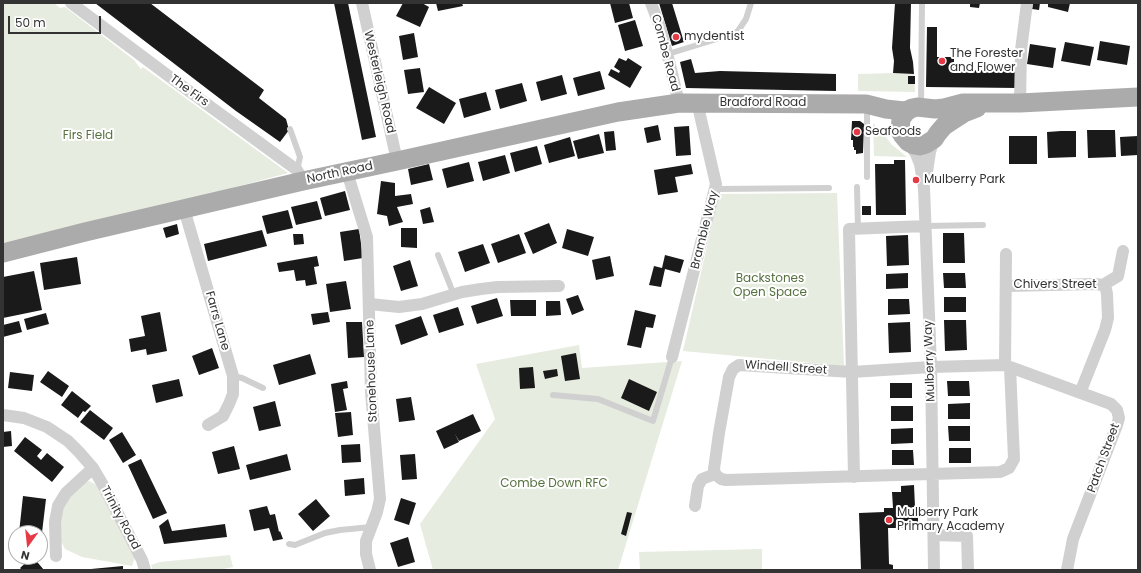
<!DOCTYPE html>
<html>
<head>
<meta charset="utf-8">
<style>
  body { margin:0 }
  #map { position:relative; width:1141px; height:573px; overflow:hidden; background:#fff; font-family:Poppins,sans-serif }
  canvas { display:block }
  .frame { position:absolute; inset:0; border:4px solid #333; pointer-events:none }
  .north { position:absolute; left:8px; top:525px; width:40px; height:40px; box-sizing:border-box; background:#fff; border:1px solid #adadad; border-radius:50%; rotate:195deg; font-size:11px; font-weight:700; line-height:16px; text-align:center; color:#333 }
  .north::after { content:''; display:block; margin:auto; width:14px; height:18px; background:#e63946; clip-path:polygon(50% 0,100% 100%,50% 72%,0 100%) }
  .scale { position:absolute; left:8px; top:16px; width:93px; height:18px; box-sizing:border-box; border:2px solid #333; border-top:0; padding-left:5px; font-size:12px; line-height:14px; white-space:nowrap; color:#333; -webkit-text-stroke:3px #fff; paint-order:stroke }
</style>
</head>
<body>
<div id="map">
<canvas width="1141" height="573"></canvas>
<div class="frame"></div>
<div class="north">N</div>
<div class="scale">50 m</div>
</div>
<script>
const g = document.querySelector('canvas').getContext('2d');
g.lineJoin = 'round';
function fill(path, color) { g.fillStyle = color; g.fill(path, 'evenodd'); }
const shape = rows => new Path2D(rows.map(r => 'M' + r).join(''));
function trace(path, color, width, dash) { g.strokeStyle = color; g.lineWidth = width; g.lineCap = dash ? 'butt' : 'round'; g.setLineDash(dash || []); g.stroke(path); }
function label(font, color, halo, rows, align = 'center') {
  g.font = font + ' Poppins,sans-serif'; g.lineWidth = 4; g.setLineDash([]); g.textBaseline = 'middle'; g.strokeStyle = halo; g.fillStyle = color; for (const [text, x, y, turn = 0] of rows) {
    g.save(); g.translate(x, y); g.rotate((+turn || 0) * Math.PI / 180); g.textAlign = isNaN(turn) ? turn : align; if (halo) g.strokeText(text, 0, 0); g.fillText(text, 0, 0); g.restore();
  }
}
fill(shape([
  [3,3,54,3,60,8,65,7,134,60,141,69,143,67,288,173,187,200,3,243],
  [893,73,914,74,915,92,858,91,858,74],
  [873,123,884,134,891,144,907,157,874,156],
  [837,193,844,366,683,351,719,194],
  [579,345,582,368,682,361,618,570,433,570,420,524,495,419,476,364],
  [89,481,95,484,103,492,135,557,132,566,82,557,65,549,60,539,59,521,66,498,82,483],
  [762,549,762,570,640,570,639,552],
  [230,555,233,567,218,570,153,570,151,565,160,562]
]), '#e6ecdf');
fill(shape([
  [95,3,150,3,264,90,259,98,286,119,289,130,280,142,236,111],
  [334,3,348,3,376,137,362,140],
  [403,3,422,3,429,7,420,27,396,16],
  [436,3,462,3,463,6,438,11],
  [610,3,629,3,633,18,615,23],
  [659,3,672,3,684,42,672,46],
  [895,3,911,3,910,48,913,62,914,74,893,73,894,61,892,48],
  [970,3,980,3,979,8,970,7],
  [1033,3,1040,3,1039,10,1032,9],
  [1048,3,1070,3,1068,12,1048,7],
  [635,20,643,46,625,51,618,25],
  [927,27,937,27,937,57,954,57,954,70,1018,71,1018,88,926,87],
  [414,33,418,57,403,60,399,36],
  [1100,41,1130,46,1127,65,1097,60],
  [1065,42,1094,47,1090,66,1061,61],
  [1030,44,1056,48,1053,68,1027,64],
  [619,58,626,61,628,58,642,67,630,88,608,75,611,69,619,73,620,71,614,67],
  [691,59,695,73,720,71,836,74,836,91,686,88,680,62],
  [420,68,424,92,408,94,404,70],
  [600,71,605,89,578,96,573,78],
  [562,75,567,94,541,101,536,82],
  [908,76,915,76,915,84,908,84],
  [522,83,527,101,500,109,495,90],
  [429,87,456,103,444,124,416,108],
  [486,92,491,110,464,118,459,99],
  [852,121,860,121,864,124,863,153,856,154,856,150,854,150,854,147,853,147,853,140,851,140],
  [658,125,661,140,647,143,644,128],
  [689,126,691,155,676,156,674,127],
  [1087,130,1115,130,1116,157,1088,158],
  [614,131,616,150,606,151,604,132],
  [1061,131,1076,131,1076,157,1048,158,1047,132],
  [599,134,604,153,578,159,573,141],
  [1009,136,1037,136,1037,164,1009,164],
  [1138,136,1138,155,1121,156,1120,137],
  [570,137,575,156,549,163,544,145],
  [537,146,542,164,515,172,510,153],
  [505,155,510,173,483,181,478,162],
  [894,160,905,160,906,215,876,215,875,164,894,164],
  [469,162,474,181,447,188,442,169],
  [429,164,433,180,411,185,408,169],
  [691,164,693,174,675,177,678,192,658,195,654,170],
  [381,181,395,183,395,196,411,194,413,204,397,207,403,222,389,226,387,216,377,214],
  [345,191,350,210,325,216,320,198],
  [317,201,322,219,296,225,291,207],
  [862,206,871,206,871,215,862,215],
  [430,207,434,222,423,224,420,210],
  [288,210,293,228,267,234,262,216],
  [549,223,557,243,533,254,524,233],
  [177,224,179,234,166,238,163,228],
  [401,228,417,228,417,248,401,247],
  [359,229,363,258,344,261,340,232],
  [567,229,594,237,588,256,562,248],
  [262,230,267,246,208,261,204,244],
  [943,233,964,233,965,263,943,263],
  [293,234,303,234,304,244,294,245],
  [519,234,526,253,498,263,491,244],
  [908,235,909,265,887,266,886,236],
  [483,244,490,263,465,272,458,252],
  [665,255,684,260,680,273,665,269,661,287,649,285,654,266,662,268],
  [317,256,319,266,314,267,317,284,306,286,305,280,296,281,294,270,279,272,277,263],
  [610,256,614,276,596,280,592,260],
  [77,257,81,284,44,290,40,263],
  [410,260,418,286,401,291,393,266],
  [34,271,42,310,3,318,3,277],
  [908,273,908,288,886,289,886,274],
  [943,273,965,273,966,288,944,288],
  [346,281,351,309,330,312,326,284],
  [578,295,584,310,572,315,566,299],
  [944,297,966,297,966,312,944,312],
  [497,298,503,316,477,324,471,306],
  [888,299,909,299,910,314,888,315],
  [510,300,536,300,536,316,511,316],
  [546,301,560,301,561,315,546,316],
  [458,307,464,325,439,333,433,315],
  [635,310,656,315,653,328,646,327,641,348,627,345],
  [160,312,167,351,147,355,146,349,131,352,129,339,145,336,141,316],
  [328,312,330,322,313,325,311,314],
  [46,313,49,324,27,330,24,319],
  [421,316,428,335,401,345,395,325],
  [944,320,966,320,967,350,945,351],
  [19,321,22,332,3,337,3,325],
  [346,322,362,322,364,357,348,358],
  [910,322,911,352,889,353,888,323],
  [212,348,219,368,199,375,192,356],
  [576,353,580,379,565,381,561,356],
  [310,354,316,374,279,385,273,365],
  [533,367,535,388,520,389,519,368],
  [557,369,558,376,545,379,543,371],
  [48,371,69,386,62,397,40,382],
  [10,372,34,375,32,391,8,388],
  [179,379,183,396,156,403,152,385],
  [629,379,657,392,649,411,621,398],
  [347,381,348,388,343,389,347,410,335,412,331,384],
  [947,381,969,381,970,396,948,396],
  [890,383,912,383,912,398,890,398],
  [72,391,91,406,85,412,83,411,78,418,61,405],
  [411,397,415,420,399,422,396,399],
  [275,401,281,426,259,431,253,407],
  [970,403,970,419,948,419,948,404],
  [891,406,913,406,913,421,891,421],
  [90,410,113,428,104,440,80,422],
  [351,412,353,435,338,437,335,413],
  [473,414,481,431,459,441,455,434,459,442,444,449,436,431],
  [948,426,970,426,970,441,949,441],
  [913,428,913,443,891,444,891,429],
  [11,431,12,446,3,447,3,432],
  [122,432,136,455,123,463,109,440],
  [25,437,42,450,37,456,41,460,47,453,64,467,52,482,14,451],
  [360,444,361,462,342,463,341,445],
  [234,446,240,469,218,474,212,452],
  [949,448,971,448,971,463,949,463],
  [892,450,913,450,914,465,892,465],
  [287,454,291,470,250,480,246,465],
  [415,454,417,479,402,480,400,455],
  [141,459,167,513,153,519,128,465],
  [364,478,365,494,345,496,344,480],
  [914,485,915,507,918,507,918,528,888,528,889,564,893,565,893,570,861,570,859,513,884,512,884,508,893,508,892,492,901,492,901,486],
  [23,496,46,499,41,541,40,541,40,533,19,533],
  [401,498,416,503,409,525,394,520],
  [316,499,330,516,313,531,298,514],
  [267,506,270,515,275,514,279,532,280,531,283,539,273,541,269,528,254,531,249,510],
  [627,512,632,513,626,536,621,534],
  [168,519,172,531,225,524,227,537,164,544,159,526],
  [408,537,415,562,398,567,390,543],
  [32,557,33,557,44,570,22,570,20,568],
  [123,566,123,570,91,570,91,569]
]), '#1a1a1a');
trace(shape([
  [668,54,733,34,738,31,746,19,751,3],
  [921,105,922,3],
  [867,106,867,177],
  [290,129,300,157,297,170],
  [857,187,858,228],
  [715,189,829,188],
  [926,226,983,225],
  [438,255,454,295],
  [233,376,242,378,263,388],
  [553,395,598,399,653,421,672,357],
  [289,544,295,545,325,533,340,530,371,527]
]), '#d0d0d0', 6);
trace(shape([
  [71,3,178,83,297,170,303,181],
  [362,3,397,161],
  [651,3,660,27,669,61,679,103],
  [1020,103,1021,50,1027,3],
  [908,142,916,154,920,164,924,188,931,367,934,570],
  [347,172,367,237,371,392,380,499,377,512,366,541,366,554,370,570],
  [926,178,930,152,934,139],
  [184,209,233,376,233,394,229,404,223,416,208,425],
  [1007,286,1095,284,1103,285],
  [370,304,399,307,422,304,462,292,481,289,498,287,559,286],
  [672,357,716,184,700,115,698,103],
  [1005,365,1006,254],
  [1010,367,1014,459,1009,468,1000,472,726,480,721,479,715,474,714,469,719,433,729,377,733,369,739,365,852,372,931,367,1005,365,1010,367,1111,404,1117,410,1119,418,1117,425,1073,539,1067,570],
  [1080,393,1105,330,1108,318,1107,294,1106,289,1103,285,1118,276,1123,251],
  [3,415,24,418,47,427,68,441,79,452,93,468,103,485,142,560,145,570],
  [854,477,849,229,926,226],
  [695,506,698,486,702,479,715,474],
  [934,535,967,536,968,570],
  [56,556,55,522,58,506,66,493,93,468]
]), '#d0d0d0', 12);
trace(shape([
  [912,108,906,112,901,119,900,131,903,136,908,142,914,145,920,146,926,144,934,139,938,133,944,126,953,120,964,113,977,108],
  [3,253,85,232,303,181,397,161,618,112,679,103,866,104,886,109,904,111,917,107,935,109,944,108,963,103,1020,103,1138,97]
]), '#ababab', 19);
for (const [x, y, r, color] of [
  [676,37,4,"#e63946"],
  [942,61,4,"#e63946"],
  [857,132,4,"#e63946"],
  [916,180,4,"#e63946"],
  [889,520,4,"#e63946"]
]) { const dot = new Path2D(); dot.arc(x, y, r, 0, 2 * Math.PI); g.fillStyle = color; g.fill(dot); trace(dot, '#fff', 1.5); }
label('12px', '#333', '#fff', [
  ["mydentist",684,37],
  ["The Forester",950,54],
  ["and Flower",950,68],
  ["Seafoods",865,132],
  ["Mulberry Park",924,180],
  ["Mulberry Park",897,513],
  ["Primary Academy",897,527]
], 'left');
label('12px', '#333', '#fff', [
  ["Combe Road",665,53,75],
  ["Westerleigh Road",379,82,77],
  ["The Firs",189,91,36],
  ["Bradford Road",763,103],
  ["North Road",340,173,-12],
  ["Bramble Way",705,230,-76],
  ["Chivers Street",1055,285],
  ["Farrs Lane",217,321,74],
  ["Mulberry Way",930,361,-92],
  ["Windell Street",786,368,4],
  ["Stonehouse Lane",372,371,-92],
  ["Patch Street",1104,458,-70],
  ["Trinity Road",120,518,62]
]);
label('12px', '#56703f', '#fff', [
  ["Firs Field",88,136],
  ["Backstones",770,279],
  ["Open Space",770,293],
  ["Combe Down RFC",554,484]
]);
</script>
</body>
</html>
